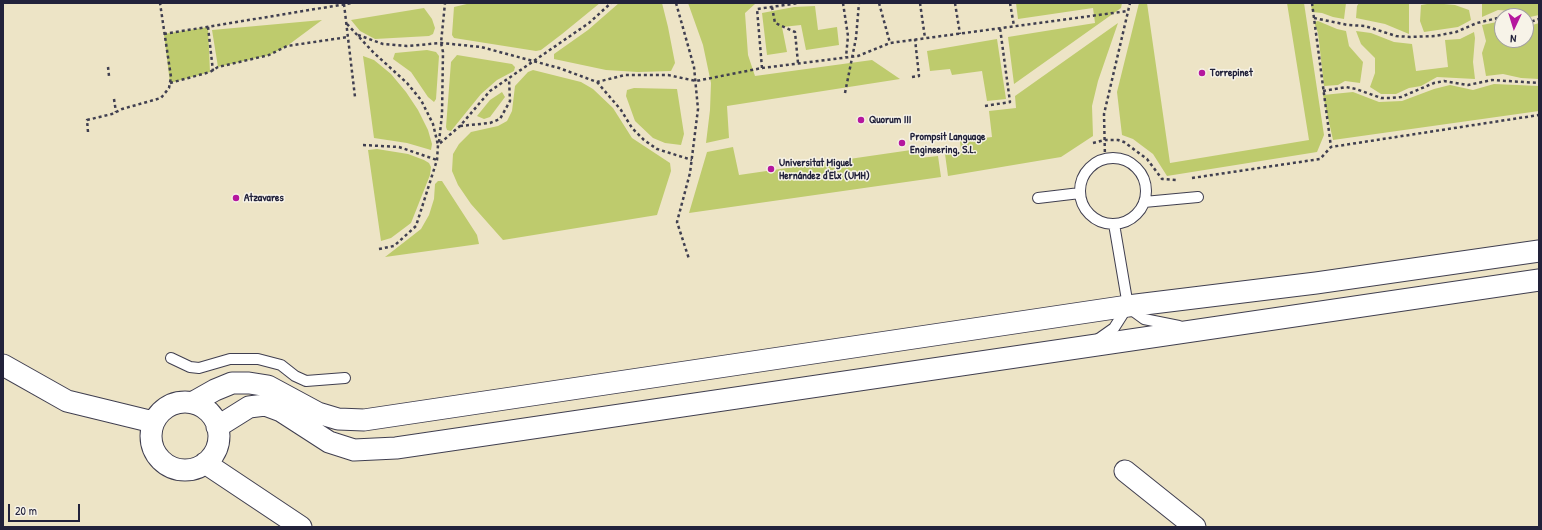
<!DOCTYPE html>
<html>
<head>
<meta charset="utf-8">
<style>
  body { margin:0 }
  #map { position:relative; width:1542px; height:530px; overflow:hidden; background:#ede4c6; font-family:"Patrick Hand",sans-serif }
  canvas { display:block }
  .frame { position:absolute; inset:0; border:4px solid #22223b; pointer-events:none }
  .north { position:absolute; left:1494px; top:8px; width:40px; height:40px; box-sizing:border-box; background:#f7f3e8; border:1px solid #a29fa3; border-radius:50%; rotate:184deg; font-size:11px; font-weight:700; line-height:16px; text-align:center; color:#22223b }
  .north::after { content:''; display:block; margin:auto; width:14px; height:18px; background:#b5179e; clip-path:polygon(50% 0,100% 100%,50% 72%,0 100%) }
  .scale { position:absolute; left:8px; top:504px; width:72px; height:18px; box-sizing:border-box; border:2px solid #22223b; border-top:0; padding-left:5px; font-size:12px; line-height:14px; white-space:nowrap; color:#22223b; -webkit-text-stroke:3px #f7f3e8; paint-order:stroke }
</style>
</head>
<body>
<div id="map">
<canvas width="1542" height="530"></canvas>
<div class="frame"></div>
<div class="north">N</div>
<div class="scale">20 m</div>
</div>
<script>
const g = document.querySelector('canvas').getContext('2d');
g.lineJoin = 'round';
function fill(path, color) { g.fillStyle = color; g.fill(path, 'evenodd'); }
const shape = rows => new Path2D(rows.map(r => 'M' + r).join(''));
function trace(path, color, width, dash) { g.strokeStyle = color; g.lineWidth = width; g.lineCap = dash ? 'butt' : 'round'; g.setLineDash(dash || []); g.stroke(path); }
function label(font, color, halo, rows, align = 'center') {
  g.font = font + ' "Patrick Hand",sans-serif'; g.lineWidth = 3; g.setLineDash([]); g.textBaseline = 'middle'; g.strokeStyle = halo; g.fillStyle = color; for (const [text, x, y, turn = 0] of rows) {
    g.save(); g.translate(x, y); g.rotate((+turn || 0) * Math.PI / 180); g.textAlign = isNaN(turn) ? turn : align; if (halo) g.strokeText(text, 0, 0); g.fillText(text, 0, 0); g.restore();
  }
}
fill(shape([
  [471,3,600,3,562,34,541,50,536,51,454,38,452,35,454,7],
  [619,3,662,3,668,27,675,63,671,71,638,72,606,70,554,59,554,54,588,30],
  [688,3,759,3,755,4,745,13,748,55,755,76,872,60,900,79,727,106,729,138,706,143,710,110,711,83,703,45],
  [1016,3,1122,3,1121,8,1014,84,1008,37,1095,23,1093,8,1018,19],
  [1139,3,1147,3,1170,163,1309,140,1287,3,1304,3,1324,135,1317,152,1167,176,1153,154,1133,139,1122,135,1117,92],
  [1311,3,1346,3,1344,19,1333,17,1322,13,1312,12],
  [1359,3,1409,3,1409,34,1385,24,1356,18,1357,6],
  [1433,3,1455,5,1469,10,1471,20,1458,27,1424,32,1420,21,1421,5],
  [1482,3,1539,3,1539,15,1530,17,1513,11,1498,10,1482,17],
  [815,6,818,30,837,27,839,45,806,50,801,25,782,27,787,52,767,55,762,13,794,7],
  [424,8,432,19,435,28,433,34,429,36,375,39,360,31,351,20],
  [322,20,287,46,269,55,218,67,212,30],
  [1318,21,1337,29,1346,31,1349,46,1363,62,1360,83,1345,81,1338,85,1324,86,1318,33,1314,22],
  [1502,21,1502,40,1526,40,1526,27,1539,23,1539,79,1521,78,1503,74,1486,76,1482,53,1486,41,1482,25],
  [1118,23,1098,81,1092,106,1093,136,1061,157,948,176,945,154,961,151,960,141,992,137,989,111,1016,108,1015,96],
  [208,27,210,72,170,83,164,34],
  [1356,31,1371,33,1394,42,1412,44,1416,71,1448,67,1445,40,1460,39,1474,32,1475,38,1473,62,1475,79,1437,77,1421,86,1409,88,1396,94,1381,94,1370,87,1375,73,1375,58,1361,44],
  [997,39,1006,99,987,101,982,71,952,75,950,69,930,71,927,51],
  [427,50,436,52,439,56,436,99,434,102,428,97,411,72,393,59,395,53],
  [457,55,512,64,515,67,514,71,497,80,481,94,451,131,447,130,446,127,451,62],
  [363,56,374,60,391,74,406,92,418,110,428,130,432,144,431,150,407,143,374,138],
  [533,70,581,82,593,89,613,108,632,138,670,163,671,171,657,215,503,240,471,204,458,185,452,171,453,154,459,144,471,132,498,126,507,121,512,111,515,86,528,72],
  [1494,84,1539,86,1539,111,1333,140,1323,95,1353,92,1379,102,1402,101,1434,89,1450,85,1473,90],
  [634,88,677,89,684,134,681,145,665,143,653,138,635,121,626,96,627,90],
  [502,92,505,97,490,117,484,119,477,116,490,100],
  [733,147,739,175,918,149,920,158,938,156,941,177,689,213,707,152],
  [377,149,408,154,424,160,429,163,431,167,430,175,411,223,391,238,381,241,368,150],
  [438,181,442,181,477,235,479,244,385,257,421,229,429,215,434,199,435,184]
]), '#becb6d');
const lane = shape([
  '1080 191a33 33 0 1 1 66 0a33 33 0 1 1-66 0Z',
  [1038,198,1080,193],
  [1144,202,1198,197],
  [1129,308,1144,319,1179,326],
  [1097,340,1114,328,1128,306,1114,224],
  [171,358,190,367,199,368,230,359,258,359,281,365,295,376,306,381,345,378]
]);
const street = shape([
  [3,365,67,401,153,422],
  '151 436a34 34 0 1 1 68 0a34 34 0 1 1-68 0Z',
  [192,403,215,390,232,383,249,383,268,386,318,413,338,419,364,420,1128,306,1316,283,1539,251],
  [217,427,249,407,265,405,281,411,329,442,354,450,396,448,1539,280],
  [205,463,301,527],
  [1125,471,1195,527]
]);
trace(lane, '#403f50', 12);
trace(street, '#403f50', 23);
trace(shape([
  [676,3,694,67,698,109,690,173,677,222,689,259],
  [843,3,848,36,846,57],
  [879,3,890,43],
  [920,3,925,38],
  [955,3,960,34],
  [1010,3,1014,26],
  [1312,3,1331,147],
  [344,4,355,97],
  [772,7,775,23,795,32,798,63],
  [1314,18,1348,25,1365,26,1396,36,1410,37,1435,36,1456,32,1477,23,1502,17],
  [1526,21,1530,22,1539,19],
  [347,24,373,52,407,83,421,100,433,124,438,145],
  [208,27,213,71],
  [164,34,352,3],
  [358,35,383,44,407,46,441,43,481,47,559,68,597,82,625,75,668,75,696,81,762,68,858,56,890,43,1128,11],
  [108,67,109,76],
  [762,68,757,9,799,3],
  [912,77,919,76,915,39],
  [597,82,621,110,632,128,644,140,657,149,692,160],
  [170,83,210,72,218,67,269,55,287,46,348,37],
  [1323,91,1346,87,1356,89,1381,98,1391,98,1401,97,1434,83,1444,81,1468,85,1492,80,1539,83],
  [845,93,856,38,859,3],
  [114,99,116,112],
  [985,106,1010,102,1000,28],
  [460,126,490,123,500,119,510,101,509,79],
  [88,132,87,120,112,114,122,109,161,98,169,88,171,77,160,3],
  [439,142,442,114,443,52,441,43,445,3],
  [1093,143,1105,140,1118,140,1124,142,1147,159,1162,179,1176,180],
  [363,145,399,147,437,160],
  [1105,158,1104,114,1130,3],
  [1192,178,1320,159,1331,147,1539,115],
  [379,249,394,246,416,226,437,160,438,145,460,126,490,91,589,23,611,3]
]), '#403f50', 2.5, [3, 3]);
trace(lane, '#fff', 10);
trace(street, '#fff', 21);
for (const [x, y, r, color] of [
  [1202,73,4,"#b5179e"],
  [861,120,4,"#b5179e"],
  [902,143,4,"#b5179e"],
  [771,169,4,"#b5179e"],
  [236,198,4,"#b5179e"]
]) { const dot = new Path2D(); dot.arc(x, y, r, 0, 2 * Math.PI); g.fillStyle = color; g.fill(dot); trace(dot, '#f7f3e8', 1.5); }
label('bold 11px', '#22223b', '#f7f3e8', [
  ["Torrepinet",1210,73],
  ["Quorum III",869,120],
  ["Prompsit Language",910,137],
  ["Engineering, S.L.",910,150],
  ["Universitat Miguel",779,163],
  ["Hernández d'Elx (UMH)",779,176],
  ["Atzavares",244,198]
], 'left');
</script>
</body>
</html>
